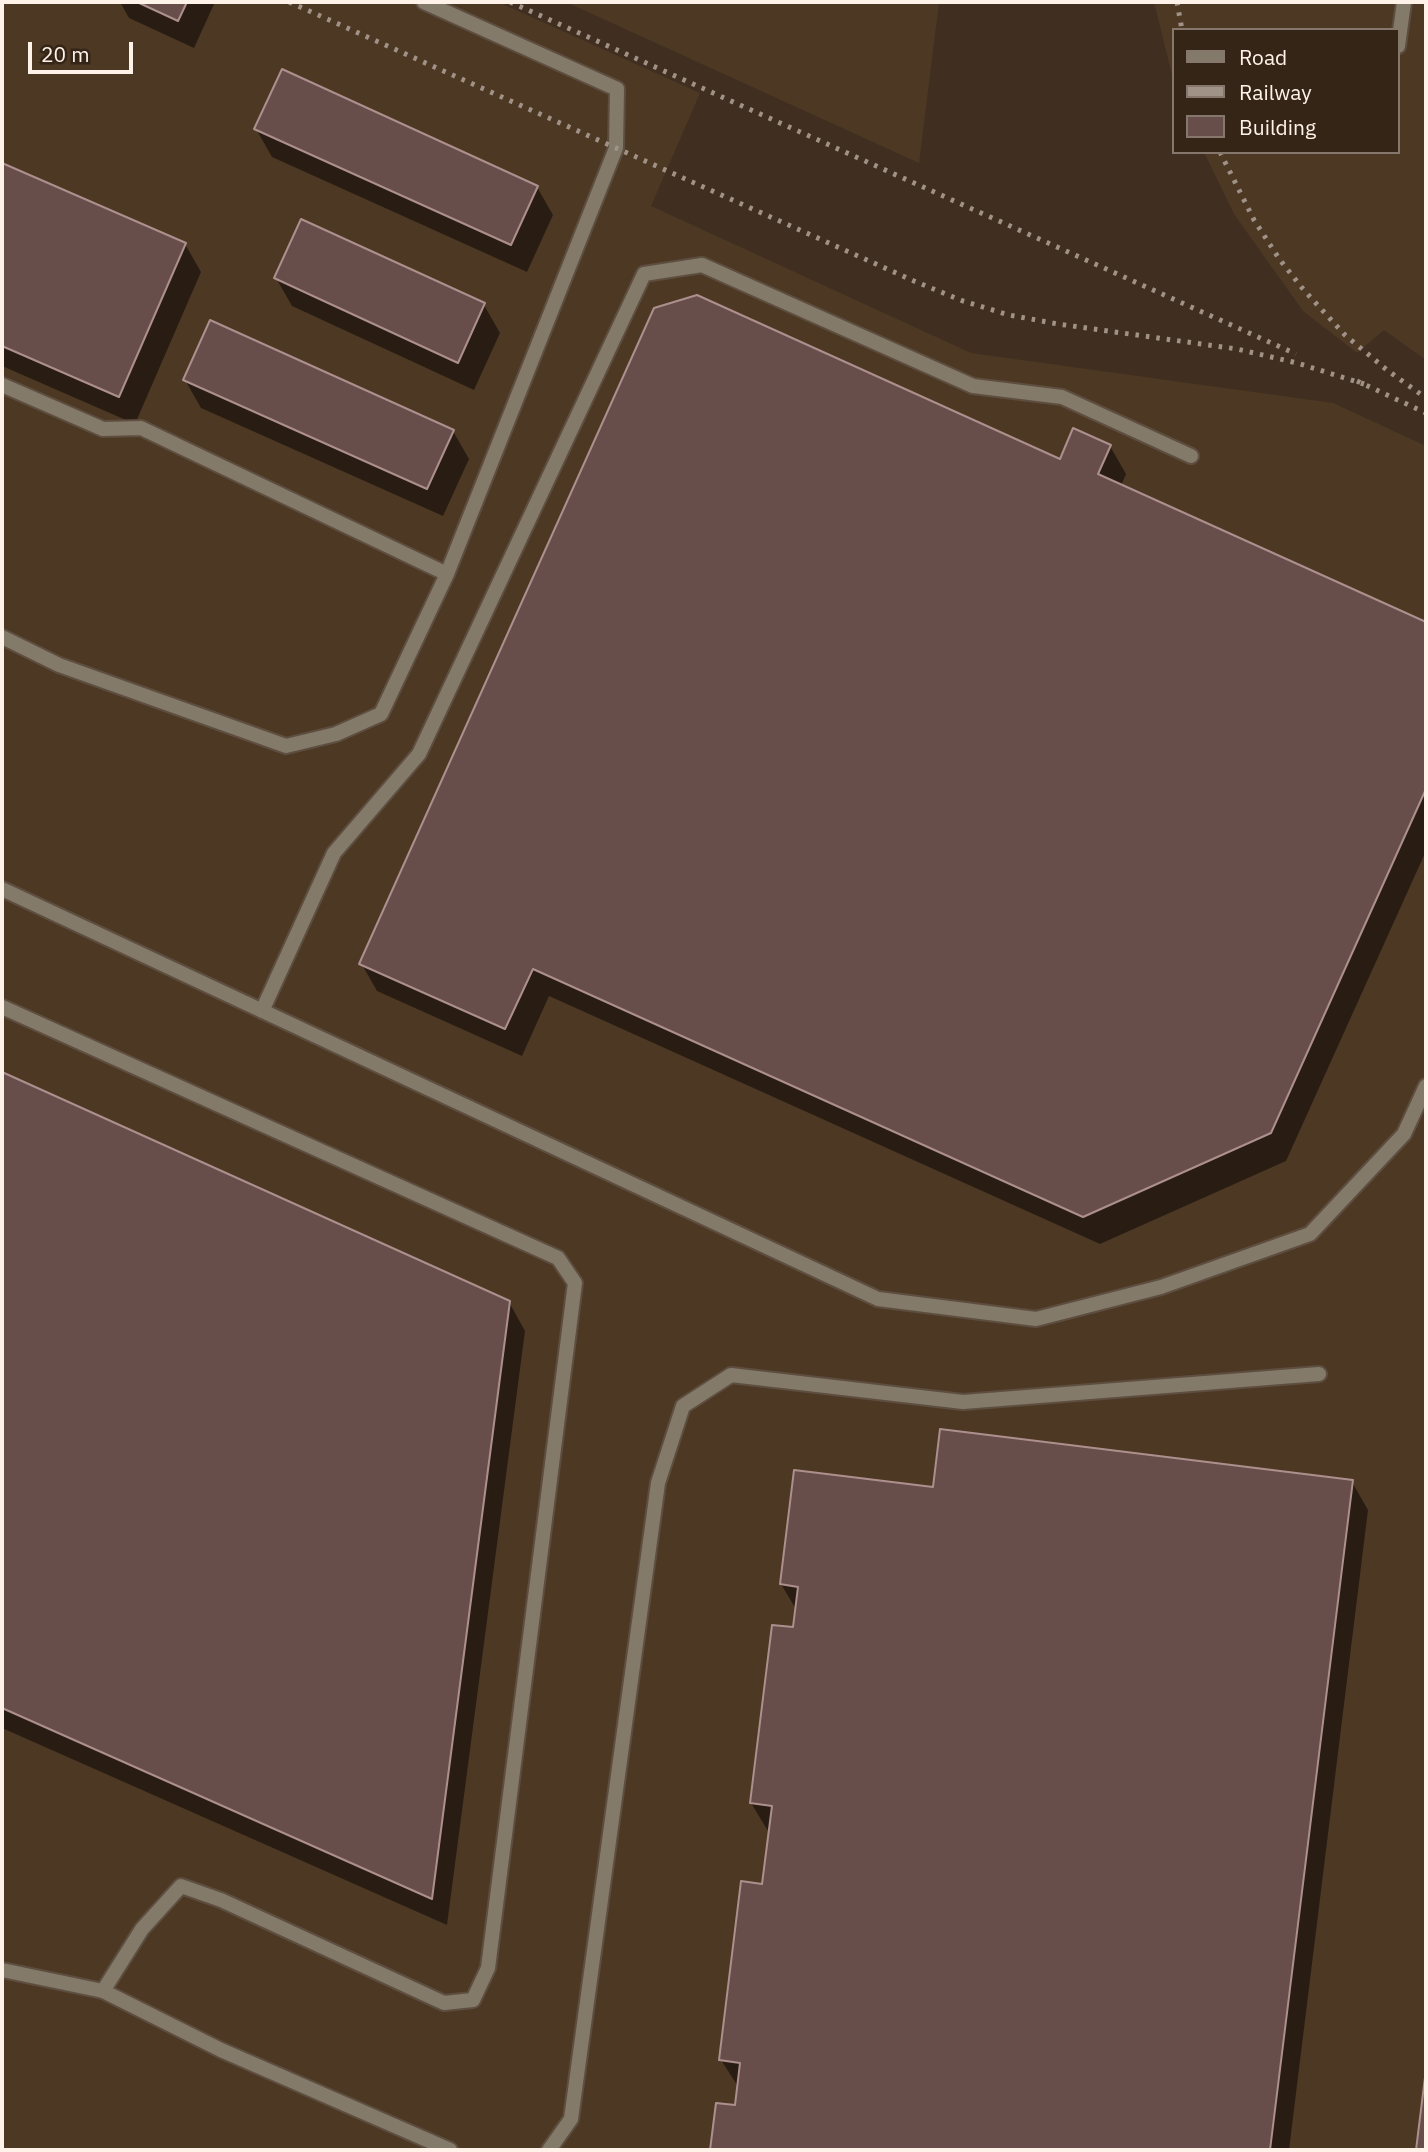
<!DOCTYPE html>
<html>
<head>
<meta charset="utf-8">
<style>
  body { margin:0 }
  #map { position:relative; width:1428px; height:2152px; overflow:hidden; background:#402f20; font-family:"IBM Plex Sans",sans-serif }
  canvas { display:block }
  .frame { position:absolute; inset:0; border:4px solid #fef2e9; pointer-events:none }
  .legend { position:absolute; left:1172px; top:28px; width:228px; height:126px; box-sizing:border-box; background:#352517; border:2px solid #85776b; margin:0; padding:9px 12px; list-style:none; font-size:21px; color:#fef2e9 }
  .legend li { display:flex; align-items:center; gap:14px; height:35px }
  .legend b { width:35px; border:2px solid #85776b }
  .scale { position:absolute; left:28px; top:42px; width:105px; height:32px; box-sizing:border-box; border:4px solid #fef2e9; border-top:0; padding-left:9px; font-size:21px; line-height:24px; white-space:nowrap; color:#fef2e9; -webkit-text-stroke:5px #352517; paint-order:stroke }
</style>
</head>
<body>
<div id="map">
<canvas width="1428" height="2152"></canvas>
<div class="frame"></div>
<ul class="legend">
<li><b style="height:9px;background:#837a6a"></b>Road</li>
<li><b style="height:9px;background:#a09286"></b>Railway</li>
<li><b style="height:19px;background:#674e4b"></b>Building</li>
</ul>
<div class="scale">20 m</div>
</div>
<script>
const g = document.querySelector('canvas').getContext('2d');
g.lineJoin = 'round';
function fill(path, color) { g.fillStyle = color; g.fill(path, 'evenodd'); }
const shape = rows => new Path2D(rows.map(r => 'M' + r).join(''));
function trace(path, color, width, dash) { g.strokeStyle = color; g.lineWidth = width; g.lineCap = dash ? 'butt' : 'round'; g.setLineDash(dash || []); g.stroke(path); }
fill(shape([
  [2,2,498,2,700,93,651,206,971,353,1333,403,1426,446,1426,2150,2,2150],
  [566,2,939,2,919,163],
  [1154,2,1426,2,1426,360,1384,330,1357,353,1303,311,1234,214,1204,152,1398,152,1398,30,1174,30,1174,83]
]), '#4d3824');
fill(shape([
  [120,2,215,2,194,48,129,18],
  [256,129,537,187,553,215,527,272,272,157],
  [2,165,185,244,201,272,135,424,2,366],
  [276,278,484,305,500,333,474,390,292,306],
  [185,380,453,431,469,459,443,516,201,408],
  [1110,446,1126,474,1121,486,1426,624,1426,851,1286,1161,1100,1244,549,996,522,1056,377,991,361,963,1060,461],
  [2,1074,509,1302,525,1331,447,1925,2,1728],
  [1352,1482,1368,1510,1289,2150,712,2150,717,2105,737,2107,739,2088,721,2060,764,1886,770,1831,768,1831,751,1803,795,1629,797,1611,781,1584,934,1489]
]), '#0007');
const building = shape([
  [137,2,187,2,178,21,137,2],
  [282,69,538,186,511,245,254,129,282,69],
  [2,163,186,243,119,397,2,346,2,163],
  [301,219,485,303,458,363,274,278,301,219],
  [697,295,1060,459,1073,428,1111,445,1098,474,1426,622,1426,789,1271,1133,1083,1217,533,969,505,1029,359,964,654,308,697,295],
  [210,320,454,430,427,489,183,380,210,320],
  [2,1072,510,1301,432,1899,2,1708,2,1072],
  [940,1429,1353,1480,1270,2150,710,2150,716,2103,735,2105,740,2063,719,2060,741,1881,762,1884,772,1806,750,1803,772,1625,793,1627,798,1587,780,1584,794,1470,933,1487,940,1429],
  [1426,2069,1426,2150,1416,2150,1426,2069]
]);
fill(building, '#674e4b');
trace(building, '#ad908d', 2);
const lane = shape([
  [424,2,617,89,616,148,447,574],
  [2,385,103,429,141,428,447,574,381,714,336,734,286,746,59,665,2,637],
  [2,889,878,1299,1036,1319,1161,1287,1310,1234,1404,1134,1426,1086],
  [2,1007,558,1258,575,1283,488,1968,473,2000,444,2003,221,1900,181,1886,142,1929,103,1991,221,2050,450,2150],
  [262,1011,334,853,419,754,644,274,702,265,973,386,1062,397,1191,456],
  [549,2150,571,2119,658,1483,683,1406,731,1375,963,1402,1319,1374]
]);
const street = shape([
  [1398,46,1404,2],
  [2,1970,103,1991]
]);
trace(lane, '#5e4e40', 18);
trace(street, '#5e4e40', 18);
trace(lane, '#837a6a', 14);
trace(street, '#837a6a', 14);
trace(shape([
  [289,2,914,281,963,301,1009,315,1058,324,1237,349,1297,363,1364,384],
  [510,2,1296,354],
  [1177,2,1182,30],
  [1220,152,1254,220,1280,260,1303,289,1345,335,1387,370,1426,398],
  [1357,381,1426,413]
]), '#a09286', 5, [3.5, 7]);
</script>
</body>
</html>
